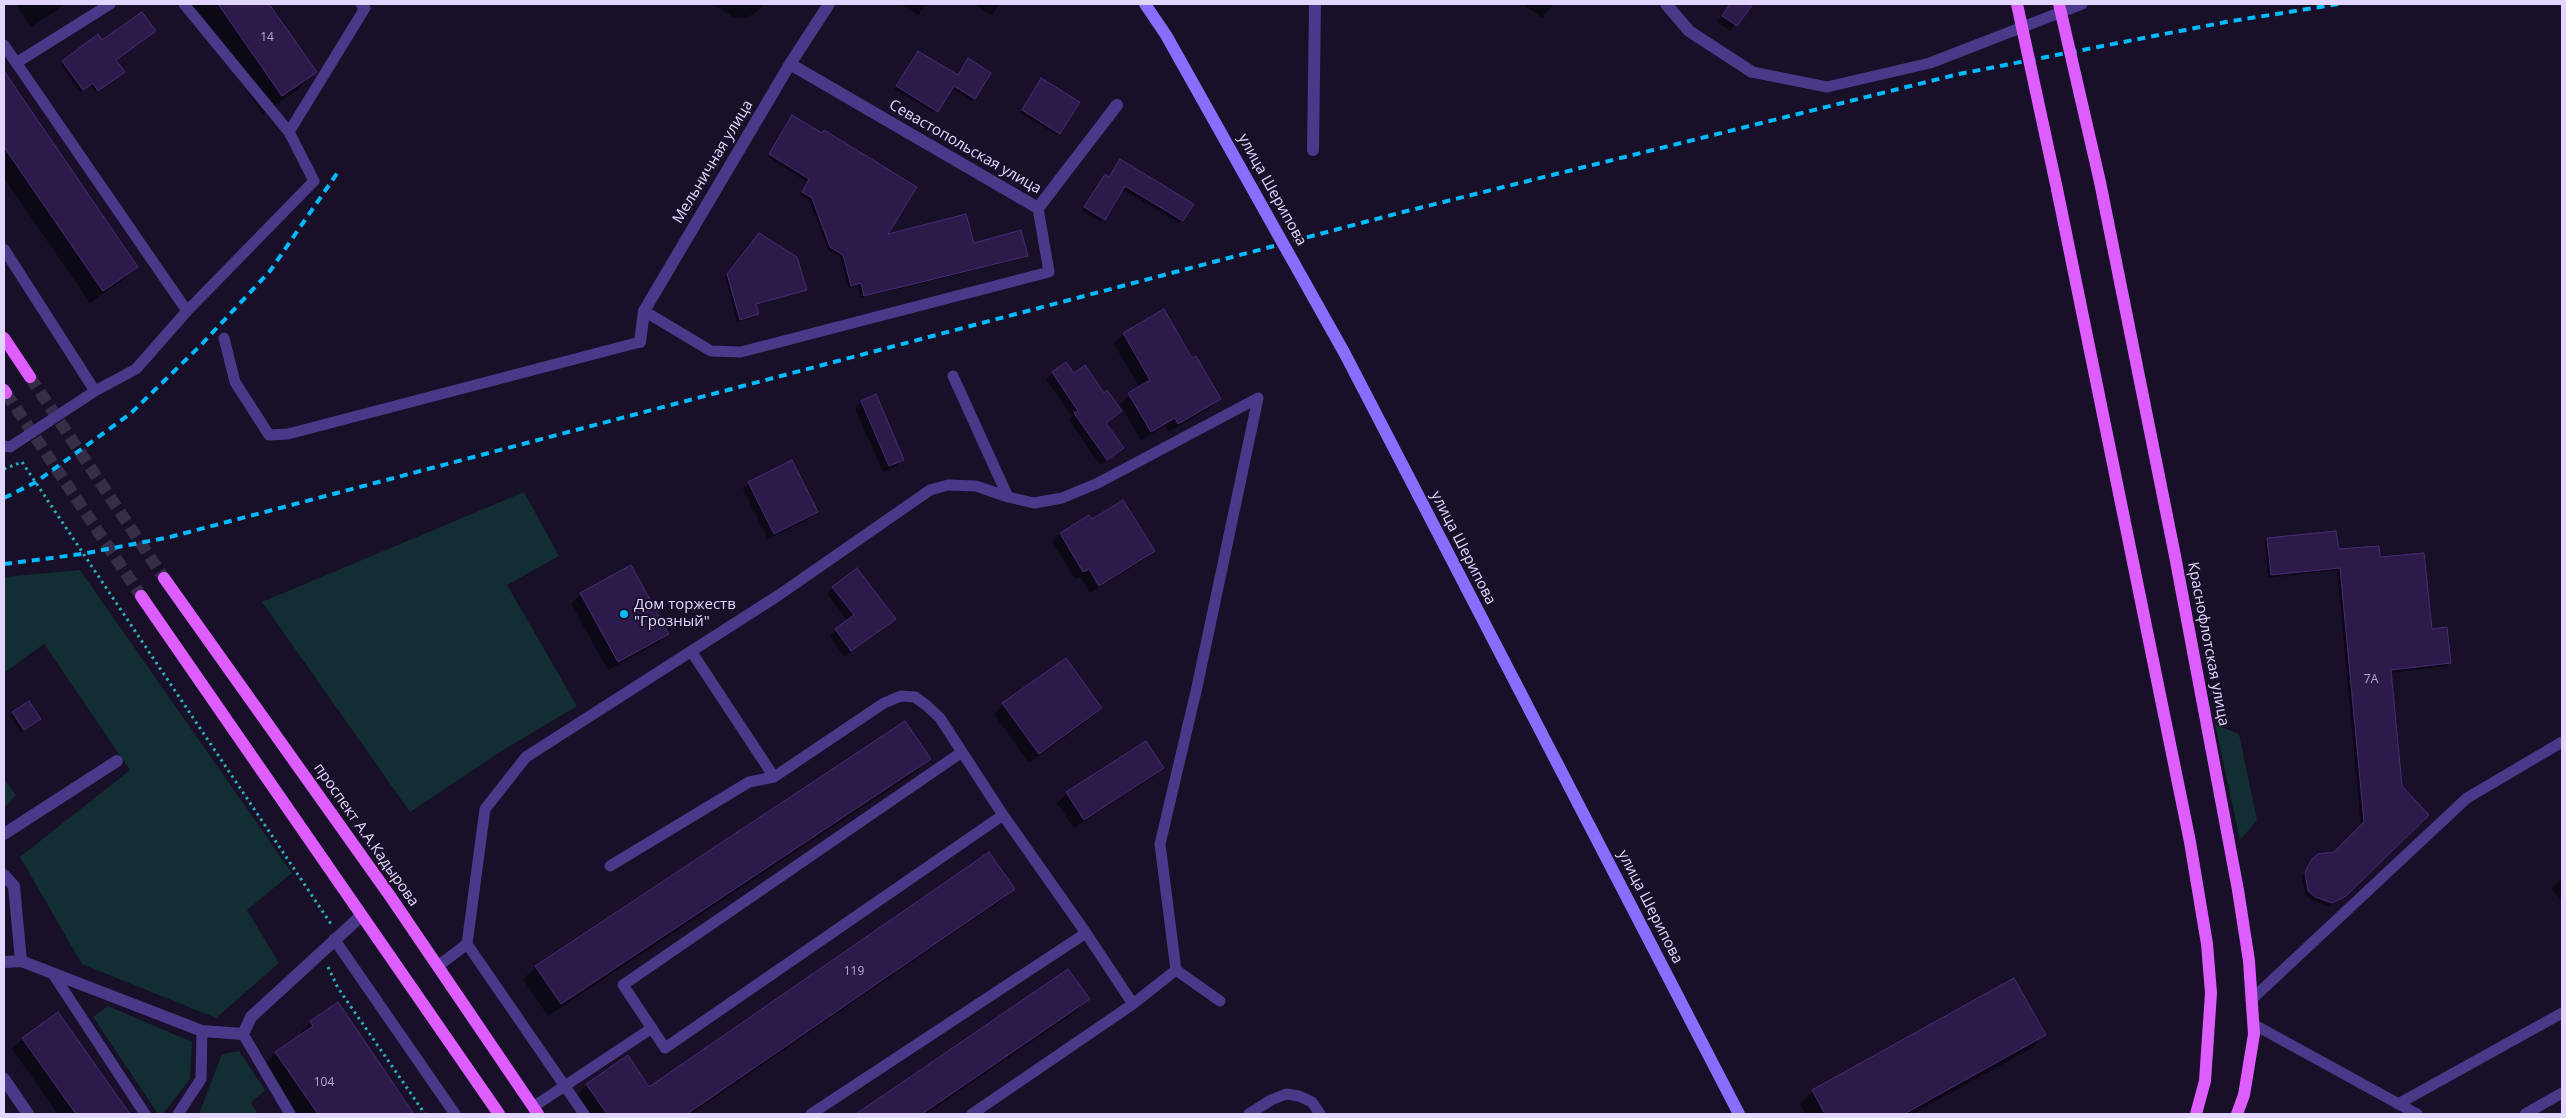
<!DOCTYPE html>
<html>
<head>
<meta charset="utf-8">
<style>
  body { margin:0 }
  #map { position:relative; width:2566px; height:1118px; overflow:hidden; background:#180f28; font-family:"Open Sans",sans-serif }
  canvas { display:block }
  .frame { position:absolute; inset:0; border:5px solid #e2d6ff; pointer-events:none }
</style>
</head>
<body>
<div id="map">
<canvas width="2566" height="1118"></canvas>
<div class="frame"></div>
</div>
<script>
const g = document.querySelector('canvas').getContext('2d');
g.lineJoin = 'round';
function fill(path, color) { g.fillStyle = color; g.fill(path, 'evenodd'); }
const shape = rows => new Path2D(rows.map(r => 'M' + r).join(''));
function trace(path, color, width, dash) { g.strokeStyle = color; g.lineWidth = width; g.lineCap = dash ? 'butt' : 'round'; g.setLineDash(dash || []); g.stroke(path); }
function label(font, color, halo, rows, align = 'center') {
  g.font = font + ' "Open Sans",sans-serif'; g.lineWidth = 4; g.setLineDash([]); g.textBaseline = 'middle'; g.strokeStyle = halo; g.fillStyle = color; for (const [text, x, y, turn = 0] of rows) {
    g.save(); g.translate(x, y); g.rotate((+turn || 0) * Math.PI / 180); g.textAlign = isNaN(turn) ? turn : align; if (halo) g.strokeText(text, 0, 0); g.fillText(text, 0, 0); g.restore();
  }
}
fill(shape([
  [524,492,559,556,507,585,577,706,500,752,410,812,262,602],
  [80,570,292,873,247,910,279,963,216,1018,82,964,20,857,130,770,44,644,4,673,4,577],
  [2215,724,2239,734,2257,820,2240,840],
  [4,778,16,795,4,808],
  [108,1006,192,1042,190,1079,163,1114,158,1114,93,1017],
  [239,1051,265,1090,251,1103,258,1114,199,1114,222,1054]
]), '#122e32');
fill(shape([
  [15,4,65,4,31,27],
  [186,4,268,4,315,72,297,90,263,114],
  [712,4,764,4,754,14,744,18,733,17],
  [900,4,926,4,918,15],
  [973,4,1000,4,992,15],
  [1522,4,1554,4,1542,18],
  [1730,4,1751,4,1730,31,1717,22],
  [97,36,114,60,120,74,95,92,90,85,80,92,60,64],
  [918,52,957,76,966,63,974,98,972,101,951,88,934,113,894,89],
  [1041,79,1059,133,1057,135,1020,113],
  [13,86,137,267,124,279,90,303,4,178,4,93],
  [792,117,886,236,973,244,1027,255,1024,258,861,298,858,285,849,288,840,257,828,250,809,200,800,195,807,182,768,157],
  [1120,160,1192,204,1179,223,1122,189,1101,222,1082,211,1102,178,1105,176,1108,178],
  [757,237,805,289,756,305,758,314,755,317,737,322,725,277],
  [1124,334,1192,360,1220,398,1210,408,1169,432,1165,426,1141,440,1120,404,1140,388,1114,344],
  [1066,364,1122,448,1100,465,1069,420,1072,417,1046,379],
  [861,402,902,460,896,466,883,472,855,408],
  [749,483,817,512,811,518,768,539,743,489],
  [1089,516,1092,521,1153,551,1145,559,1090,593,1080,577,1075,579,1052,542,1060,534],
  [2268,539,2379,558,2430,630,2450,663,2446,666,2390,673,2401,787,2427,815,2341,899,2328,906,2311,900,2305,894,2302,876,2313,860,2335,853,2361,827,2337,570,2268,578,2265,542],
  [833,588,894,618,844,657,830,636,848,621,827,594],
  [581,594,667,634,658,643,608,670,571,604],
  [1003,704,1101,708,1091,718,1029,763,994,714],
  [13,713,36,722,21,732,10,716],
  [1146,742,1162,768,1153,777,1074,828,1057,803,1067,793],
  [929,759,916,772,548,1016,523,979,536,967],
  [2562,878,2562,900,2551,889],
  [1013,888,1000,901,691,1114,586,1114,574,1098,587,1085,627,1057,649,1088],
  [1068,970,1088,999,1075,1012,926,1114,858,1114],
  [338,1004,413,1114,298,1114,265,1064,276,1053,301,1036,300,1034,311,1022],
  [58,1014,128,1114,58,1114,12,1049,23,1039],
  [2045,1035,2032,1048,1912,1114,1806,1114,1800,1104,1813,1091]
]), '#0007');
const building = shape([
  [218,4,269,4,317,72,282,96,218,4],
  [1730,4,1753,4,1737,26,1722,16,1730,4],
  [142,12,156,31,116,60,125,72,98,91,93,83,83,90,62,61,98,34,102,40,142,12],
  [918,51,958,75,968,58,991,73,975,99,954,86,938,112,896,86,918,51],
  [4,71,138,267,103,291,4,147,4,71],
  [1041,78,1080,102,1060,134,1022,110,1041,78],
  [792,115,822,133,824,130,917,187,888,234,966,214,974,243,1021,230,1028,256,864,296,861,283,851,286,843,255,830,247,812,198,802,192,809,179,769,154,792,115],
  [1120,159,1194,204,1183,221,1125,186,1105,220,1084,207,1105,174,1109,177,1120,159],
  [759,233,797,257,807,290,756,304,759,314,740,320,727,274,759,233],
  [1164,309,1192,358,1196,356,1221,399,1178,424,1175,418,1151,432,1128,393,1150,380,1123,333,1164,309],
  [1066,362,1074,373,1085,365,1104,393,1107,390,1122,411,1106,423,1124,448,1107,460,1074,413,1078,411,1052,372,1066,362],
  [876,394,904,460,889,466,861,401,876,394],
  [792,460,818,512,774,534,748,482,792,460],
  [1123,500,1155,551,1099,586,1089,569,1083,572,1060,533,1089,515,1092,519,1123,500],
  [2336,531,2339,549,2379,546,2380,557,2424,553,2432,629,2447,627,2451,663,2391,670,2402,786,2429,815,2346,896,2332,903,2315,897,2308,891,2305,872,2312,859,2318,854,2334,852,2364,822,2340,568,2271,575,2267,538,2336,531],
  [631,565,669,634,618,662,580,593,631,565],
  [857,568,896,619,851,651,835,629,854,615,832,587,857,568],
  [1066,658,1102,708,1039,754,1002,703,1066,658],
  [29,701,41,719,24,730,12,712,29,701],
  [905,721,931,759,561,1004,535,966,905,721],
  [1146,741,1164,768,1084,820,1066,792,1146,741],
  [989,852,1015,889,687,1114,607,1114,586,1084,628,1055,649,1087,989,852],
  [1068,969,1090,999,922,1114,856,1114,1068,969],
  [2014,978,2046,1035,1904,1114,1825,1114,1812,1090,2014,978],
  [338,1002,414,1114,318,1114,275,1052,313,1026,310,1021,338,1002],
  [58,1012,130,1114,76,1114,22,1038,58,1012]
]);
fill(building, '#2c1b4a');
trace(building, '#472c76', 1);
trace(shape([
  [30,377,164,578],
  [6,393,141,596]
]), '#362d48', 12, [12, 6]);
trace(shape([
  [4,469,22,462,331,924],
  [328,967,338,988,425,1114]
]), '#2cadbd', 3, [2.5, 4]);
trace(shape([
  [184,4,289,132,365,8,361,4],
  [4,45,187,311,136,369,95,391,10,447,4,446],
  [16,63,110,4],
  [1752,72,1827,87,1930,63,2082,4],
  [4,249,95,391],
  [187,311,314,181,289,132],
  [644,311,711,351,741,352,1049,272,1038,208],
  [224,338,235,382,269,435,288,434,640,342],
  [953,376,1008,497,1034,503,1062,498,1098,483,1258,398],
  [691,651,774,777],
  [1003,815,962,752,623,985,665,1048,1003,815,1086,933],
  [610,866,749,782,774,777,884,703,901,696,915,697,926,705,940,718,962,752],
  [334,939,455,1114],
  [467,944,584,1114],
  [438,966,467,944,485,809,526,757,779,595,930,490,948,485,976,486,1008,497],
  [53,974,145,1114],
  [2251,1000,2467,798,2562,742],
  [1220,1001,1176,970,1160,844,1197,687,1258,398],
  [2253,1024,2417,1114],
  [243,1034,290,1114],
  [2398,1104,2562,1013],
  [533,1107,652,1028],
  [178,1114,201,1079,202,1031],
  [811,1114,1086,933,1133,1004],
  [972,1114,1133,1004,1176,970],
  [1249,1114,1271,1100,1286,1094,1299,1096,1312,1102,1320,1114],
  [2525,1114,2562,1093]
]), '#493988', 11);
trace(shape([
  [1666,4,1689,31,1752,72],
  [790,64,1038,208,1117,105],
  [1313,150,1315,4],
  [640,342,644,311,790,64,829,4],
  [4,834,117,761],
  [4,875,14,886,21,961],
  [4,962,21,961,202,1031,243,1034,251,1017,361,916],
  [4,1079,28,1114]
]), '#493988', 12);
trace(shape([
  [2100,182,2175,556,2238,890,2249,961,2254,1034,2244,1095,2237,1114],
  [2057,189,2190,842,2207,944,2211,993,2205,1081,2196,1114],
  [4,338,30,377],
  [4,390,6,393],
  [164,578,390,896,538,1114],
  [141,596,499,1114]
]), '#de5dff', 12);
trace(shape([
  [4,498,36,482,130,414,200,346,270,271,338,172],
  [4,564,82,554,170,537,1403,212,1959,74,2226,22,2339,4]
]), '#02bbff', 4, [8, 6]);
trace(shape([
  [1145,4,1166,35,1345,354,1739,1114]
]), '#896dff', 12);
trace(shape([
  [2017,4,2057,189],
  [2059,4,2100,182]
]), '#de5dff', 12);
for (const [x, y, r, color] of [
  [624,614,5,"#02bbff"]
]) { const dot = new Path2D(); dot.arc(x, y, r, 0, 2 * Math.PI); g.fillStyle = color; g.fill(dot); trace(dot, '#180f28', 2); }
label('12px', '#b4a7d2', null, [
  ["14",267,38],
  ["7А",2371,680],
  ["119",854,972],
  ["104",324,1083]
]);
label('15px', '#e2d6ff', '#180f28', [
  ["Севастопольская улица",965,147,30],
  ["Мельничная улица",713,162,-59],
  ["улица Шерипова",1272,190,61],
  ["улица Шерипова",1463,548,63],
  ["Краснофлотская улица",2208,644,79],
  ["проспект А.А.Кадырова",366,835,55],
  ["улица Шерипова",1650,907,63]
]);
label('15px', '#e2d6ff', '#180f28', [
  ["Дом торжеств",634,605],
  ["\"Грозный\"",634,622]
], 'left');
</script>
</body>
</html>
